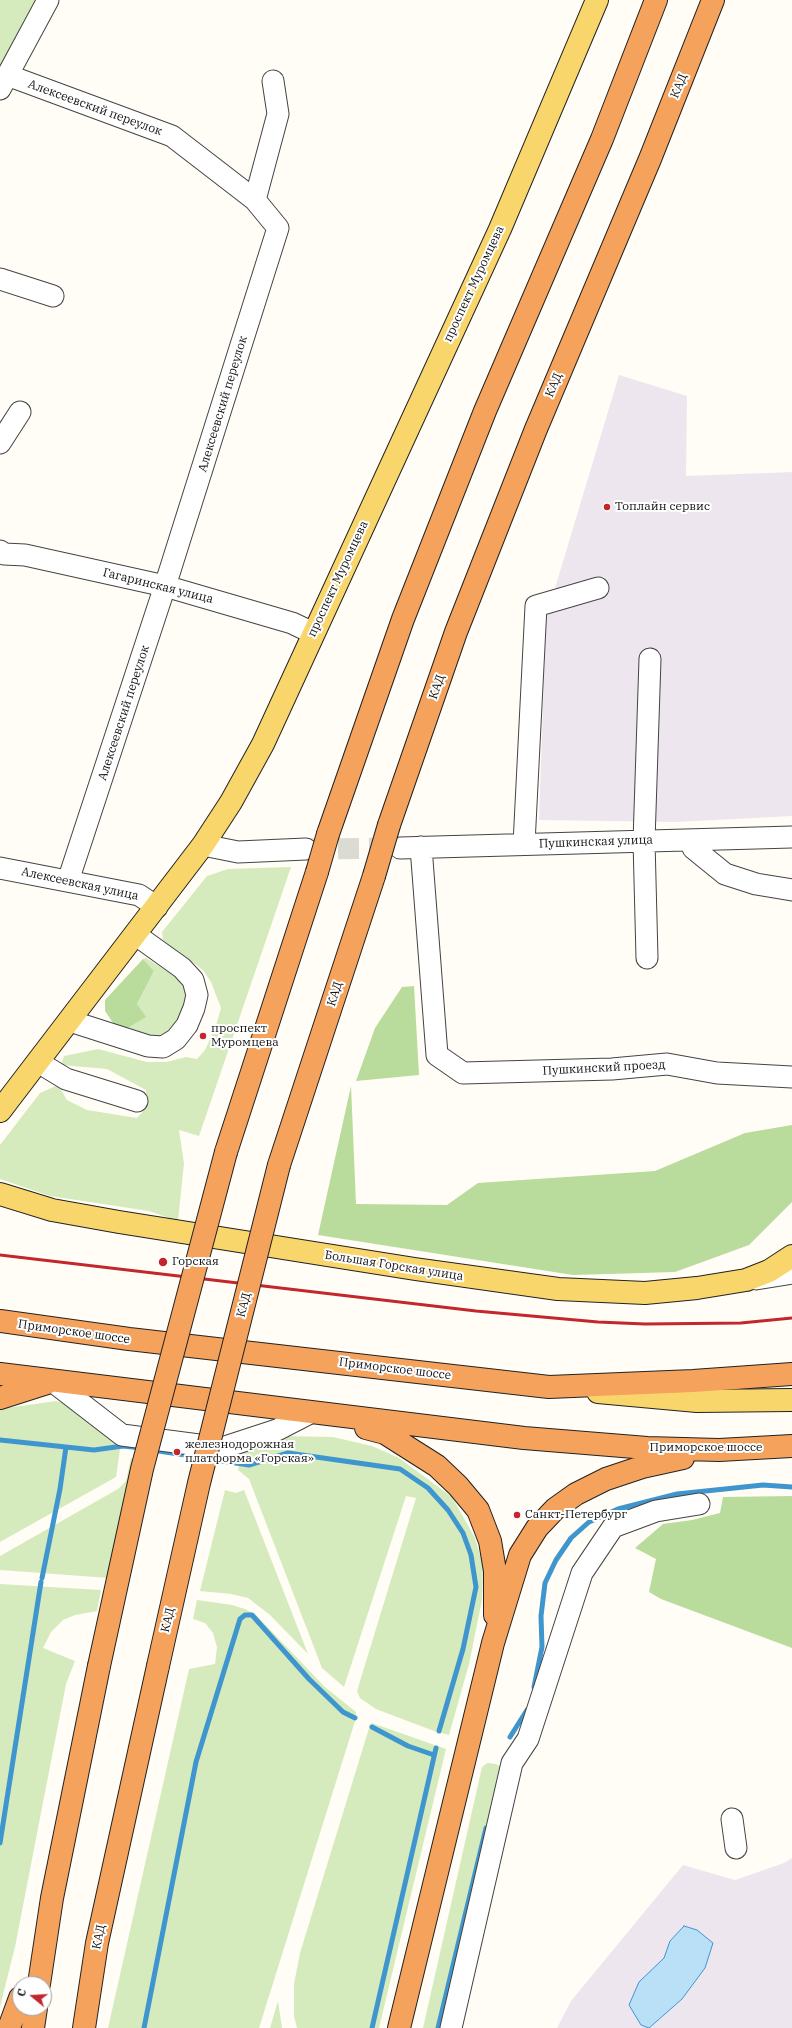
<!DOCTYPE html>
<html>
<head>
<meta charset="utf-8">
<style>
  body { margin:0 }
  #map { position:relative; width:792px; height:2028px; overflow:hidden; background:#fffdf5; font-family:"IBM Plex Serif",serif }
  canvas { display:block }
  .north { position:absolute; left:12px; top:1976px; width:40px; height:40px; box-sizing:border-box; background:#fff; border:1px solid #a0a0a0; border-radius:50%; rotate:288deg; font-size:11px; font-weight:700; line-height:16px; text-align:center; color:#111 }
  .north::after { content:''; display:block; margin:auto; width:14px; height:18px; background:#c4262e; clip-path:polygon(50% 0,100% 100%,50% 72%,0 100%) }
</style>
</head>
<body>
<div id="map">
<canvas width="792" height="2028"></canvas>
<div class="north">С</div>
</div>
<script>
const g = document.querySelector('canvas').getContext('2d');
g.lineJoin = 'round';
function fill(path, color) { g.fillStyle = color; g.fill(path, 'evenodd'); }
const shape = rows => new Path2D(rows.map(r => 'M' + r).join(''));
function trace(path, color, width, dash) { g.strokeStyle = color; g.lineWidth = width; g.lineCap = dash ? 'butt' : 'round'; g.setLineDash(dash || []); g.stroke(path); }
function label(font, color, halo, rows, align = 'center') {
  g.font = font + ' "IBM Plex Serif",serif'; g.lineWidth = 4; g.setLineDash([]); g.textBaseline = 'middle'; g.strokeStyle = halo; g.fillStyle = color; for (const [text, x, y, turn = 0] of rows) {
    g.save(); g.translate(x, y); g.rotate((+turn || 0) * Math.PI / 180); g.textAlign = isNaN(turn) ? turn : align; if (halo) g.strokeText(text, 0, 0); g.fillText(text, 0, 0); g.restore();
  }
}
fill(shape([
  [619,375,687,396,686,476,792,472,792,816,675,822,539,820,546,618],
  [792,1858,792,2028,557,2028,571,2001,683,1865,735,1880,784,1863]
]), '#eee6ef');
fill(shape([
  [0,0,39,0,0,75],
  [291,867,199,1136,179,1130,184,1163,178,1221,149,1211,50,1196,0,1179,0,1145,40,1093,58,1085,67,1100,87,1110,137,1118,147,1107,146,1090,107,1069,61,1065,64,1056,98,1049,147,1062,166,1062,186,1057,197,1059,205,1050,215,1029,221,1008,211,982,203,970,163,940,162,932,207,876,228,869],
  [146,958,184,982,190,998,174,1032,165,1040,117,1029,137,1004,154,971,143,959],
  [56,1401,82,1409,121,1442,116,1477,0,1542,0,1409],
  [280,1436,333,1437,372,1446,399,1458,452,1497,475,1538,483,1566,482,1600,469,1664,449,1735,434,1731,376,1709,360,1698,357,1691,416,1498,406,1496,344,1687,322,1668,249,1479,238,1470,241,1454],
  [131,1458,137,1462,109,1578,0,1570,0,1556,118,1489,126,1481],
  [225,1490,236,1493,244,1490,308,1654,270,1615,248,1598,231,1594,200,1591],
  [0,1584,101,1590,97,1611,75,1615,63,1620,51,1632,43,1648,75,1661,66,1684,15,1947,0,2007],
  [197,1600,232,1605,245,1609,256,1615,325,1687,356,1712,356,1718,259,2028,108,2028,189,1669,215,1664,217,1647,213,1633,205,1623,193,1619],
  [372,1723,446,1749,379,2028,297,2028,294,2016,294,1984,300,1953,370,1725],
  [487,1763,496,1764,509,1771,446,2028,423,2028,482,1767],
  [278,2001,282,2028,270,2028]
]), '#d5ebbd');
fill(shape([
  [143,959,154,971,137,1004,146,1017,129,1027,117,1029,105,1011,105,1000],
  [414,986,419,1075,356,1081,375,1028,402,987],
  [351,1086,356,1204,447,1205,478,1183,655,1171,745,1133,792,1125,792,1202,749,1245,675,1272,573,1275,318,1235],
  [792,1496,792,1648,661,1599,649,1592,656,1559,635,1548,663,1524,692,1520,720,1513,723,1497]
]), '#b9dc9c');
const water = shape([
  [684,1926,697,1930,713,1943,705,1968,682,1999,649,2028,641,2025,629,2005,639,1982,664,1958,670,1941,684,1926]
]);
fill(water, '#b9e0f7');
trace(water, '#3f96cf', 1);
trace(shape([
  [0,1440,94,1450,123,1446,142,1448],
  [152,1450,199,1457],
  [209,1459,249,1465,288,1453,400,1469,428,1488,448,1510,463,1533,471,1555,476,1587,463,1649,439,1731],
  [42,1578,60,1489,66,1447],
  [534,1687,542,1647,541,1616,545,1583,556,1560,571,1538,589,1522,618,1509,677,1494,763,1485,792,1487],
  [372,1727,408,1746,434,1755],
  [510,1737,527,1710],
  [0,1843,41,1582],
  [144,2028,196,1762,240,1619,245,1615,252,1615,309,1679,343,1712,355,1718],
  [372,2028,436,1748],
  [438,2028,486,1828]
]), '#3f96cf', 5);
trace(shape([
  [307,849,400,848]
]), '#dbdad3', 21, [21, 10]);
const minor = shape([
  [7,75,172,136,255,200,278,228,165,586,68,881],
  [0,89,48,0],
  [255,200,278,114,273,81],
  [0,279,53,296],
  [0,443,20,412],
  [0,551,4,554,25,555,165,586,292,623,313,633],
  [691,840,693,848,725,874,756,884,792,890],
  [524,844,536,606,598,588],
  [203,845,238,852,306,849],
  [421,847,437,1055,463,1073,612,1069,667,1064,717,1073,792,1077],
  [400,848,792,837],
  [0,868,139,895,157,907],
  [647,958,644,841,650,659],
  [70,1021,148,1046,163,1047,176,1039,187,1025,194,1008,197,995,193,980,182,968,136,935],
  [38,1062,66,1079,137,1101],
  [756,1279,792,1273],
  [52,1381,122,1435,222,1448,277,1430,310,1413],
  [732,1819,736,1848],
  [451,2028,512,1763,528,1739,582,1573,613,1527,656,1511,699,1504]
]);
const major = shape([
  [0,1111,203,845,231,802,263,744,500,229,597,0],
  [0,1194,52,1210,119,1222,415,1269,558,1289,645,1293,697,1288,746,1280,769,1271,792,1256],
  [598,1392,697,1401,792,1400]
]);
const highway = shape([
  [389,825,456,632,536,429,650,159,713,0],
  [328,834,403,619,485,411,602,139,656,0],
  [226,1152,317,872],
  [279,1165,374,876],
  [0,1321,129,1339,549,1387,693,1381,792,1374],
  [0,1374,524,1438,647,1448,719,1450,792,1446],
  [0,1398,47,1383],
  [366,1428,385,1433,437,1466,458,1486,478,1510,490,1541,495,1571,495,1615],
  [39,1984,52,1898,99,1666],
  [9,2028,20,1998],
  [33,2028,36,2008],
  [84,2028,97,1943,158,1666],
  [399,2028,493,1643,520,1555,537,1528,555,1509,576,1494,606,1479,642,1467,683,1458]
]);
trace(minor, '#444', 23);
trace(major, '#222', 24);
trace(highway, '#222', 24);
trace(minor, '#fff', 21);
trace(major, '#f9d66b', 22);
trace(highway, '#f5a25d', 22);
trace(shape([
  [0,1255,476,1311,598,1322,645,1324,741,1323,792,1318]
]), '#c4262e', 3);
const highwayBridge = shape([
  [317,872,328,834],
  [374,876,389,825],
  [99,1666,142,1469,226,1152],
  [158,1666,199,1483,279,1165]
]);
trace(highwayBridge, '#222', 24, []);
trace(highwayBridge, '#f5a25d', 22);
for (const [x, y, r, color] of [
  [607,507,4,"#c4262e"],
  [203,1036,4,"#c4262e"],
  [163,1262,5,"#c4262e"],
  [177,1452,4,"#c4262e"],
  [517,1515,4,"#c4262e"]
]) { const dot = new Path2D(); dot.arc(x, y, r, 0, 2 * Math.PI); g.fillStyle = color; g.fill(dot); trace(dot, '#fff', 1.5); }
label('12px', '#111', '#fff', [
  ["КАД",679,86,-68],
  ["Алексеевский переулок",95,108,20],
  ["проспект Муромцева",474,284,-65],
  ["КАД",554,385,-67],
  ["Алексеевский переулок",223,404,-73],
  ["проспект Муромцева",338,579,-65],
  ["Гагаринская улица",158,586,14],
  ["КАД",437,687,-71],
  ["Алексеевский переулок",124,713,-72],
  ["Пушкинская улица",596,842,-2],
  ["Алексеевская улица",80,884,12],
  ["КАД",335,994,-72],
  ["Пушкинский проезд",604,1068,-3],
  ["Большая Горская улица",394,1266,9],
  ["КАД",244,1305,-76],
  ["Приморское шоссе",74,1332,8],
  ["Приморское шоссе",395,1369,7],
  ["Приморское шоссе",706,1448],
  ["КАД",168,1620,-77],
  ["КАД",99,1937,-79]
]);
label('12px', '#111', '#fff', [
  ["Топлайн сервис",615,507],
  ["проспект",211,1029],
  ["Муромцева",211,1043],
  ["Горская",172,1262],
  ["железнодорожная",185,1445],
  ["платформа «Горская»",185,1459],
  ["Санкт-Петербург",525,1515]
], 'left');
</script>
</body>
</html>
